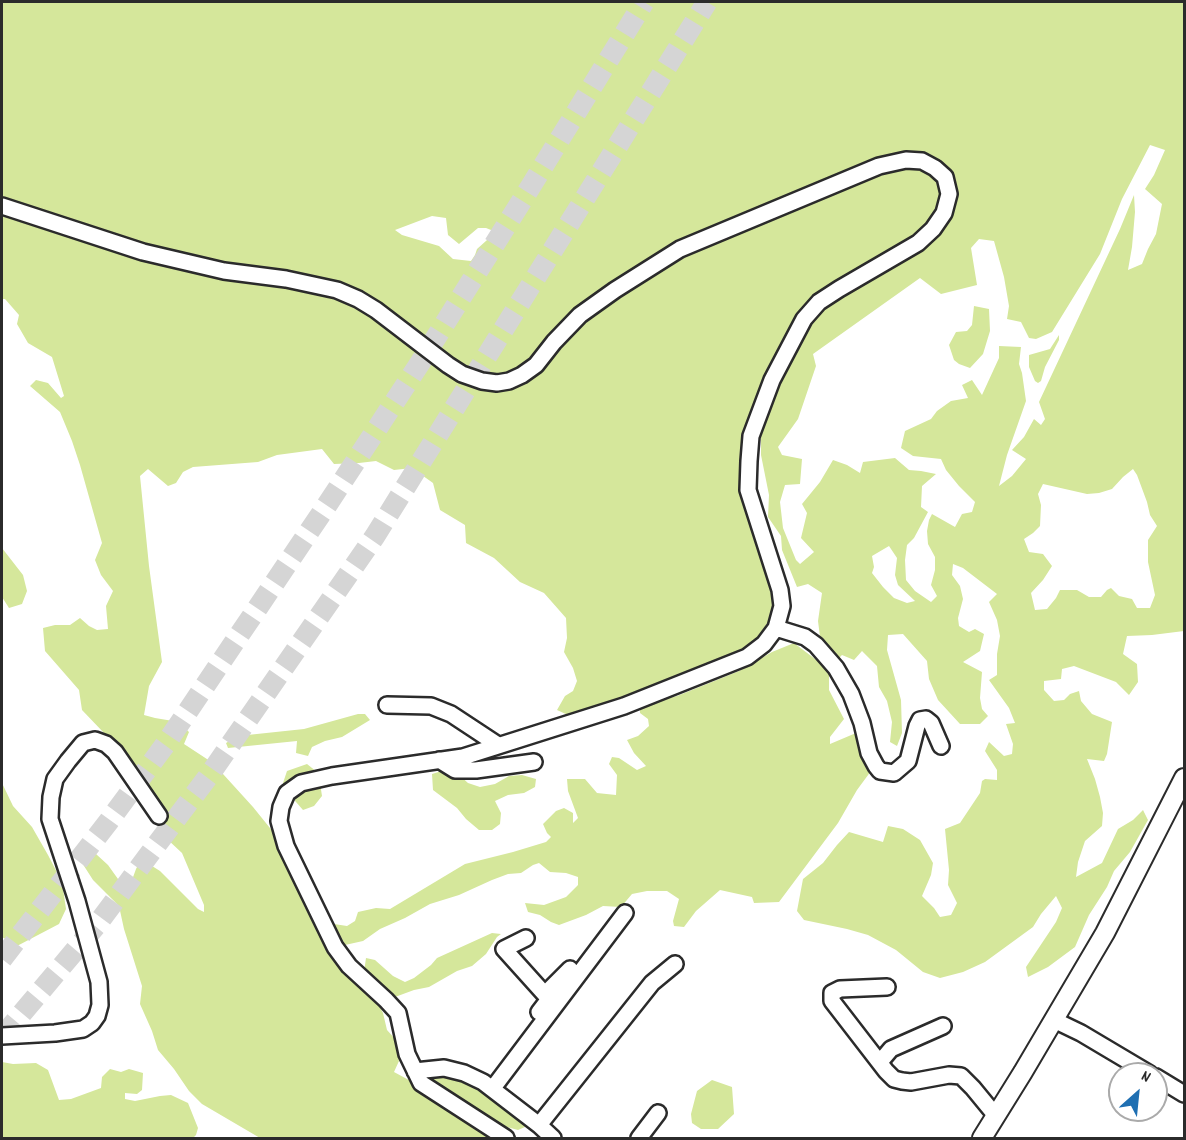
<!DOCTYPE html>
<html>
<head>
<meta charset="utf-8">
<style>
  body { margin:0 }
  #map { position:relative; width:1186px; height:1140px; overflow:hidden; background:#fff; font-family:Dekko,sans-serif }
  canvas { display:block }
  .frame { position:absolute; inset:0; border:3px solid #2b2b2b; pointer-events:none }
  .north { position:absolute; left:1108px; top:1062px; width:60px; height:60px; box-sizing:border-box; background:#fff; border:2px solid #aaa; border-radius:50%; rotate:27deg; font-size:16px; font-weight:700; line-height:24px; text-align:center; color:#2b2b2b }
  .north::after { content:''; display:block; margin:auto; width:21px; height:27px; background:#1f6fb2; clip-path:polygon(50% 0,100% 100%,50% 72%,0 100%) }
</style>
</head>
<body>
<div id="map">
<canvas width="1186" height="1140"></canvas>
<div class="frame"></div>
<div class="north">N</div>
</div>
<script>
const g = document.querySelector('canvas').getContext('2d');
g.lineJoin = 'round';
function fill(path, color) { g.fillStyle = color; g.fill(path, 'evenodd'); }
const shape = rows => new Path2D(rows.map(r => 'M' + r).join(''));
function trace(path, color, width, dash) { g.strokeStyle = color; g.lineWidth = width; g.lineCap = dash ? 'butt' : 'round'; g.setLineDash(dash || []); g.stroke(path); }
fill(shape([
  [2,2,1184,2,1184,631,1152,635,1127,636,1123,654,1137,664,1138,682,1129,695,1116,682,1074,666,1062,669,1061,679,1044,681,1044,690,1054,701,1064,700,1070,694,1079,691,1081,701,1092,714,1112,722,1107,754,1104,761,1087,759,1095,779,1100,797,1103,813,1102,826,1085,841,1078,862,1076,877,1102,863,1118,829,1133,820,1143,810,1148,820,1130,852,1114,871,1107,887,1089,915,1075,947,1048,967,1028,977,1026,967,1056,922,1062,908,1056,896,1041,914,1033,927,985,962,963,972,940,978,923,972,896,950,868,935,847,929,804,920,797,911,803,879,823,863,837,845,849,832,883,842,888,826,903,829,920,840,933,863,931,875,922,896,934,908,940,917,951,915,957,903,948,885,949,870,945,829,960,823,980,793,982,781,985,779,997,780,997,770,985,751,989,742,1004,756,1012,754,1013,744,1006,724,1015,723,1009,708,989,680,997,675,997,654,1000,636,997,620,989,602,997,594,963,568,953,564,952,575,960,586,963,599,958,618,959,626,969,632,975,629,984,634,980,651,963,662,982,672,980,698,982,709,988,716,980,724,960,724,938,700,929,679,927,661,903,634,888,635,887,650,901,700,902,733,897,746,890,742,892,722,887,701,879,687,877,666,862,651,854,660,842,655,839,658,831,658,820,637,818,621,822,593,808,584,797,587,782,550,781,536,768,517,769,495,761,455,761,431,744,457,771,573,774,601,769,621,752,645,728,660,640,694,568,715,557,710,565,696,573,691,577,681,573,668,564,652,567,638,566,618,544,593,520,582,494,558,466,543,465,525,440,510,433,483,412,468,394,470,376,461,359,463,334,464,322,449,277,455,258,462,193,467,183,472,176,483,168,486,148,469,140,476,149,566,162,662,149,686,144,715,155,718,179,722,189,732,184,744,213,763,253,807,274,833,295,870,375,998,383,1013,387,1030,396,1040,399,1061,394,1072,420,1086,501,1138,260,1138,202,1104,189,1091,174,1069,158,1050,152,1031,140,1004,142,986,124,929,119,906,93,880,77,855,82,847,96,854,108,865,118,879,132,880,136,869,141,859,160,871,198,909,204,912,204,905,182,853,167,839,165,824,156,808,122,755,104,733,82,710,79,690,45,651,43,628,55,625,70,625,80,618,89,626,97,630,108,629,106,606,113,591,101,575,95,560,102,543,80,465,72,441,60,412,30,386,36,380,48,383,61,398,64,396,52,357,28,343,17,324,19,315,5,299,2,299],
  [1150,145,1165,150,1154,175,1145,189,1162,204,1156,234,1148,249,1142,264,1128,270,1132,247,1135,212,1134,195,1120,229,1039,402,1045,419,1041,425,1034,419,1024,437,1012,450,1026,459,1012,476,999,486,1007,455,1026,401,1022,373,1019,364,1021,347,999,346,999,358,982,395,972,380,962,385,968,398,951,401,937,411,931,419,905,431,901,448,913,456,941,459,946,470,959,486,975,502,972,512,962,514,955,527,932,514,929,520,927,531,928,544,935,557,935,570,931,585,937,596,931,602,915,591,906,580,905,560,907,545,914,538,928,512,921,507,922,486,936,474,921,471,909,470,895,458,863,462,860,473,847,465,833,460,820,482,802,504,807,513,801,538,814,552,800,564,796,560,783,528,780,502,785,485,800,484,802,459,782,455,778,447,798,419,816,366,813,354,920,278,941,294,977,285,971,248,979,239,994,241,1004,277,1009,306,1007,319,1021,322,1029,338,1036,339,1052,332,1100,254,1122,199],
  [432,216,446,218,448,235,459,244,478,228,486,228,496,232,477,249,475,255,471,261,453,259,439,246,402,235,395,230],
  [1133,469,1137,475,1147,502,1150,515,1157,526,1148,540,1148,562,1155,595,1150,608,1137,608,1132,599,1119,596,1111,588,1107,590,1101,597,1089,597,1077,590,1060,590,1056,598,1047,609,1035,610,1031,593,1043,580,1052,566,1043,554,1029,552,1024,539,1033,533,1040,526,1041,505,1038,494,1043,484,1087,494,1099,493,1112,489,1123,477],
  [889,546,897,558,895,575,898,585,915,601,907,603,894,598,883,587,872,573,874,567,872,556],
  [974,306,989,309,990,331,983,354,970,368,959,364,954,360,949,345,956,332,967,331,972,325],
  [1059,335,1059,340,1045,367,1041,381,1038,383,1035,381,1029,367,1029,355,1050,349],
  [2,548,23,575,27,591,22,604,9,608,2,597],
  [794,643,823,665,829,672,829,690,844,719,830,737,830,744,856,733,871,771,857,790,838,823,779,902,754,903,752,897,720,890,696,911,684,927,674,926,673,921,679,899,667,891,647,891,632,894,621,907,603,906,586,915,559,925,551,922,540,915,528,912,525,903,544,905,566,897,578,885,578,877,566,873,550,872,539,863,533,865,521,873,508,874,492,880,459,895,430,904,405,918,380,929,363,941,345,945,334,924,347,926,355,921,358,912,376,908,390,909,465,864,513,852,546,842,551,837,547,833,543,824,556,811,564,808,573,813,573,823,578,818,568,791,567,779,585,779,597,793,616,795,617,775,609,764,612,757,619,758,637,770,646,766,634,753,627,740,638,736,649,726,648,719,640,713,640,705,677,696,739,671,772,652],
  [358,714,365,714,370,720,342,737,325,741,312,747,308,756,296,753,297,741,228,748,226,743,238,736,304,729],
  [307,764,317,772,320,783,322,796,314,806,303,810,289,794,283,783,287,771],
  [448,769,457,773,468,783,480,787,495,784,509,776,522,775,536,779,535,787,524,793,508,795,495,801,501,813,500,824,492,830,479,830,466,819,457,808,433,790,432,774],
  [2,783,13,806,32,827,48,855,62,882,66,909,59,924,17,946,2,937],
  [492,933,501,934,497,937,486,954,472,966,457,971,429,987,414,990,395,997,364,972,366,958,375,960,393,976,405,982,414,978,431,965,437,958],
  [2,1062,13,1064,36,1063,48,1070,59,1100,71,1099,101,1088,102,1077,110,1069,121,1072,129,1069,143,1073,142,1090,137,1094,125,1093,125,1099,135,1101,160,1096,171,1095,188,1103,198,1128,196,1135,193,1138,2,1138],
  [427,1072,468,1079,525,1121,525,1127,518,1130,503,1126,472,1105,434,1086,429,1080],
  [712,1080,732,1087,734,1114,718,1129,701,1129,692,1123,691,1114,697,1091]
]), '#d5e79b');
trace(shape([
  [2,959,109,821,167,742,327,505,420,363,531,186,644,2],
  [2,1037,99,922,151,852,210,774,375,536,707,2]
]), '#d5d5d5', 21, [21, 10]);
const minor = shape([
  [2,206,143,252,224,271,286,279,337,290,358,299,376,310,448,365,462,374,482,381,497,383,509,381,522,375,536,365,554,342,580,315,615,290,680,249,879,166,906,160,922,161,935,168,945,177,949,194,944,213,933,229,918,243,839,289,819,302,804,319,772,380,751,436,749,461,748,490,780,590,782,606,776,628,764,644,747,657,624,706,463,757,332,776,301,783,287,793,281,807,279,821,286,846,335,947,349,966,386,1000,398,1013,407,1054,421,1083,506,1138],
  [776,628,805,637,816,645,836,668,851,694,862,723,869,753,876,766,880,771,894,773,908,761,917,726,920,720,926,719,931,723,941,746],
  [387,705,431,706,451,714,498,745],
  [439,760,455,770,476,770,534,762],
  [526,938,504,949,549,999,539,1012],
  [887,987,840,989,832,993,832,1001,886,1071,894,1079,902,1081,911,1082,949,1075,961,1076,973,1088,996,1116],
  [545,994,570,969],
  [1054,1020,1081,1033,1150,1074],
  [2,1036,55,1033,83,1029,92,1023,97,1016,100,1005,99,982,77,901,50,819,51,797,55,779,68,761,83,743,95,740,106,744,115,752,159,816],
  [880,1062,891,1049,943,1026],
  [415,1071,444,1068,464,1073,483,1082,539,1125,553,1138],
  [1156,1077,1184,1094],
  [493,1088,625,913],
  [539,1125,652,983,675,964],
  [639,1138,658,1113]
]);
const major = shape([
  [982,1138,1023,1072,1105,933,1184,778]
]);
trace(minor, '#2b2b2b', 20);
trace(major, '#2b2b2b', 22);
trace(minor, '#fff', 15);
trace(major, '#fff', 18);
</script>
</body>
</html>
